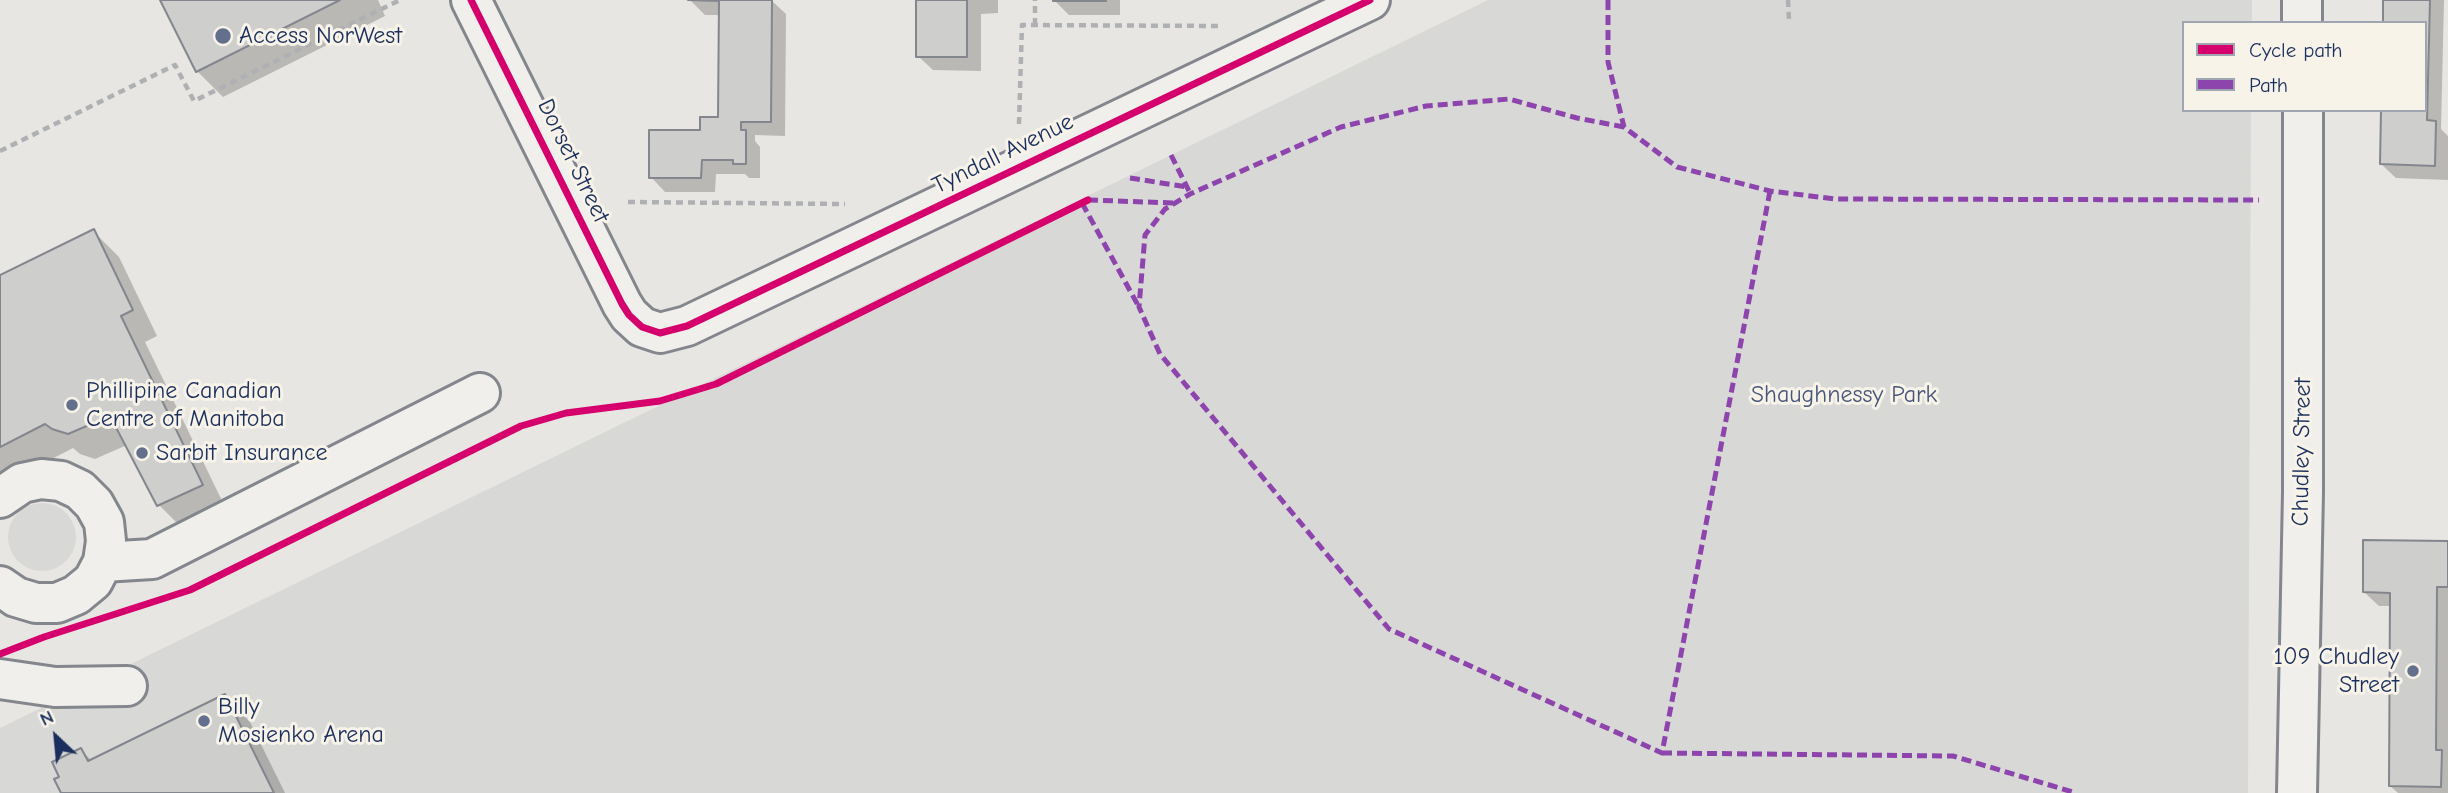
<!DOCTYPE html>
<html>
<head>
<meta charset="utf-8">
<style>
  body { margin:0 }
  #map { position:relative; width:2448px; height:793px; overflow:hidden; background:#e8e6e2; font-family:"Comic Neue",sans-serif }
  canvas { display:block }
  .legend { position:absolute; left:2182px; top:21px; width:245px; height:91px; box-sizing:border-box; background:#f7f3e8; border:2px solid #9fa5b1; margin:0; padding:9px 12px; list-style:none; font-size:21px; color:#1b2f5e }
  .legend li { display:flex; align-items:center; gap:14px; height:35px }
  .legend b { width:35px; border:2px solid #9fa5b1 }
  .north { position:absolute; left:21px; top:702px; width:70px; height:70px; -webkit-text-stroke:5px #f7f3e8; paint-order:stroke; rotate:334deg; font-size:19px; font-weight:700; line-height:28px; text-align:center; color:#1b2f5e }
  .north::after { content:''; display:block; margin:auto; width:24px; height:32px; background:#1b2f5e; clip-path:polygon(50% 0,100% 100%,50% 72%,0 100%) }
</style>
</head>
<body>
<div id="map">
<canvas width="2448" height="793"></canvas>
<ul class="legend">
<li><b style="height:9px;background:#d6006c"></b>Cycle path</li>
<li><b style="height:9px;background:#8e44ad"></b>Path</li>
</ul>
<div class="north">N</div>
</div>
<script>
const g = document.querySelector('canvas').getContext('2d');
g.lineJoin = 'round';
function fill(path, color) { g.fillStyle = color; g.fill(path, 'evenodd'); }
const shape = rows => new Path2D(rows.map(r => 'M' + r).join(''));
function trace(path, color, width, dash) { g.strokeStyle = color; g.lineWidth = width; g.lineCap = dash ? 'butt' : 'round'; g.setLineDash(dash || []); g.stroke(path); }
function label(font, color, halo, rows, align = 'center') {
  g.font = font + ' "Comic Neue",sans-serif'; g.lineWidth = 6; g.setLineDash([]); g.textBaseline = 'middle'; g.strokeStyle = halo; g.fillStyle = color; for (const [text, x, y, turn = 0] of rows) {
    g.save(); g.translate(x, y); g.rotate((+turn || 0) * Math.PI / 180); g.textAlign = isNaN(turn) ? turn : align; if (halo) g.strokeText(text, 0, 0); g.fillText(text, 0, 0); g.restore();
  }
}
fill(shape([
  [1488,0,2252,0,2252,23,2184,23,2184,110,2251,110,2248,793,0,793,0,728],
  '8 537a34 34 0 1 1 68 0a34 34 0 1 1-68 0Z'
]), '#d8d8d6');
fill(shape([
  [162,0,378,0,385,16,223,97,197,71],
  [690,0,771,0,786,14,785,136,755,135,755,141,760,147,760,178,749,178,745,174,716,174,715,192,665,192,651,177,719,118,721,15,705,15],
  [918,0,998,0,998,13,981,14,981,71,933,70,918,56],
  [1054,0,1120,0,1120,15,1069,15],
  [2385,0,2444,0,2441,129,2448,136,2448,180,2396,178,2381,164,2425,110,2425,23],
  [93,231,119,257,157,336,145,342,227,511,185,531,159,505,127,445,95,459,80,454,73,448,0,486,0,276],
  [2448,543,2448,793,2398,793,2390,786,2392,606,2379,606,2364,592],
  [224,696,250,722,285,793,63,793,62,778,81,750,92,761]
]), '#0003');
const building = shape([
  [160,0,340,0,196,72,160,0],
  [688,0,772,0,771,122,741,122,741,130,746,130,746,164,733,164,733,160,702,160,701,178,649,178,649,130,700,130,700,117,718,117,719,1,688,0],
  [916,0,967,0,967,57,916,57,916,0],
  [1053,0,1106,0,1106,1,1053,1,1053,0],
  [2383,0,2430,0,2427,120,2436,121,2435,166,2380,164,2381,110,2425,110,2425,23,2383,23,2383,0],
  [94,229,133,310,121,316,203,485,157,506,110,416,68,434,52,429,45,424,0,447,0,275,94,229],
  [2363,540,2448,541,2448,587,2437,587,2436,750,2442,750,2441,787,2389,786,2390,593,2363,592,2363,540],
  [225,694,274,793,61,793,54,779,59,777,52,762,81,748,88,761,225,694]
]);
fill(building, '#cececd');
trace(building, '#83868d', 2);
const minor = shape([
  [471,0,622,304,629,315,642,327,660,333,687,326,1370,0],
  [2302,0,2302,23],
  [0,498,22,483,41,479,61,481,80,490,94,504,104,522,106,541,103,562,93,581,76,595,57,603,36,603,16,597,0,586],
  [103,562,152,559,480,393],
  [0,679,55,687,127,686],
  [2297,793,2303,492,2303,110]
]);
trace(minor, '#83868d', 44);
trace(shape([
  [1788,0,1789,20],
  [1035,25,1035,0],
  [1019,124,1022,25,1219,26],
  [0,151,175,65,194,101,400,0],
  [628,202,845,204]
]), '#afb0b3', 4.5, [7, 5]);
trace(minor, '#f0efeb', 38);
trace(shape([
  [1608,0,1608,62,1624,127,1677,167,1770,191,1835,199,2259,200],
  [1624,127,1577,118,1509,99,1426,106,1341,127,1190,194,1165,209,1145,235,1139,307,1160,354,1389,629,1662,753,1770,191],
  [1171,155,1189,191],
  [1130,178,1187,187],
  [1088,200,1175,203],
  [1082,203,1139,307],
  [1662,753,1953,756,2076,793]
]), '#8e44ad', 5, [10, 5]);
trace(shape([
  [471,0,622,304,629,315,642,327,660,333,687,326,1370,0],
  [0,654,44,637,190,590,521,426,566,413,660,401,716,384,1088,200]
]), '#d6006c', 7);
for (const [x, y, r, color] of [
  [223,36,9,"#636f8c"],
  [72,405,7,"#636f8c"],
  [142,453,7,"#636f8c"],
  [2413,671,7,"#636f8c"],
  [204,721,7,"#636f8c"]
]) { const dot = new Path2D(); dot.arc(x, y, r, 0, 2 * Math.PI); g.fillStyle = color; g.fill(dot); trace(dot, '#f7f3e8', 2.5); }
label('24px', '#1b2f5e', '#f7f3e8', [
  ["Access NorWest",239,36],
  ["Phillipine Canadian",86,391],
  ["Centre of Manitoba",86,419],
  ["Sarbit Insurance",156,453],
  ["109 Chudley",2399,657,"right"],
  ["Street",2399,685,"right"],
  ["Billy",218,707],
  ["Mosienko Arena",218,735]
], 'left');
label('24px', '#1b2f5e', '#f7f3e8', [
  ["Tyndall Avenue",1003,154,-26],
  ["Dorset Street",573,161,64],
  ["Chudley Street",2302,452,-89]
]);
label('24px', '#47567a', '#f7f3e8', [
  ["Shaughnessy Park",1844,395]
]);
</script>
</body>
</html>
